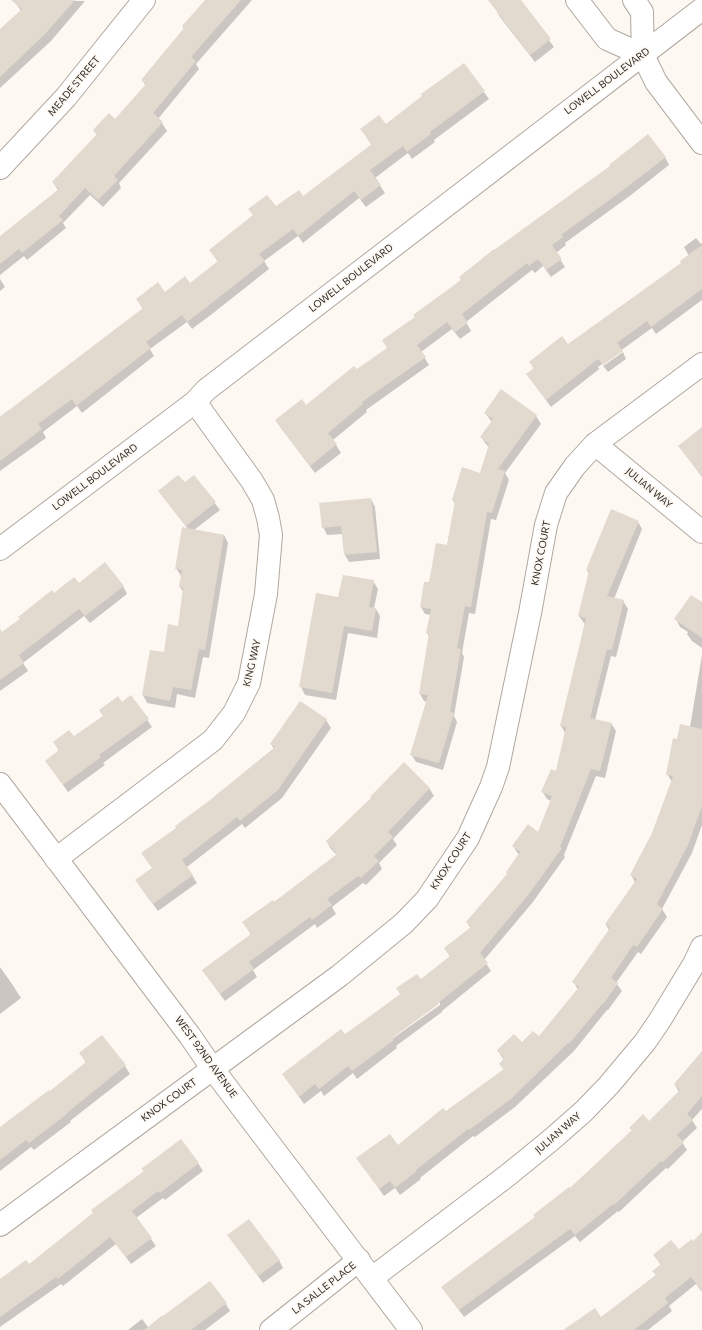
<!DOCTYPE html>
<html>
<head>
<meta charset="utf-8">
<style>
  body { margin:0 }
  canvas { display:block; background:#fef8f2 }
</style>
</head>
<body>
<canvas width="702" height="1330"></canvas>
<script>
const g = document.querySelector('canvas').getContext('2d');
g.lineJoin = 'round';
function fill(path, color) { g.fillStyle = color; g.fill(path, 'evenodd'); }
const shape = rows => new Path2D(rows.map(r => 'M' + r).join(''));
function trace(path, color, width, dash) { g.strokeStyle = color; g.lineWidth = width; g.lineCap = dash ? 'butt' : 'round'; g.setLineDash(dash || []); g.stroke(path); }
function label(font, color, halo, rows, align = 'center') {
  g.font = font + ' Commissioner,sans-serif'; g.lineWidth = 3.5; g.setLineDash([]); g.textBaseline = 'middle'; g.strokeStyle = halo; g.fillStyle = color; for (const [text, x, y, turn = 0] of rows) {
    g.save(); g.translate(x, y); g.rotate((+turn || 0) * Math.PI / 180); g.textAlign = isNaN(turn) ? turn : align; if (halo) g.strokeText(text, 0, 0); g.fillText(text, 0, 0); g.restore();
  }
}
fill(shape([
  [17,0,85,1,51,41,0,88,0,31,21,11,15,2],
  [206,0,252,0,196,64,199,69,158,119,162,123,167,131,119,183,121,188,103,207,90,195,63,223,66,228,27,260,24,256,0,275,0,237,58,190,53,182,97,136,94,130,115,120,146,86,142,80,184,29,183,27],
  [491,0,520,0,554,47,535,62,500,17],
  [484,92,489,99,434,140,435,142,412,159,408,153,375,178,385,193,366,207,359,198,303,243,298,236,264,261,269,269,212,314,192,329,187,322,150,349,154,356,82,413,77,406,43,432,46,438,0,471,0,417,9,410,9,411,143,309,137,299,164,293,190,285,218,262,210,250,276,208,303,197,372,145,366,137,386,125],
  [665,157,669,165,631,195,565,243,566,245,556,253,565,267,551,277,543,266,535,273,532,270,466,322,471,331,460,339,452,329,421,352,429,365,366,410,367,412,333,440,341,453,315,473,281,428,276,420,306,406],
  [696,238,701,244,702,243,702,300,656,334,652,328,598,367,599,369,623,352,626,359,608,372,603,366,551,407,527,374,534,369,530,362,568,345,682,263,689,256,684,247],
  [0,279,5,287,0,291],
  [485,413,536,416,541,424,505,473,509,480,496,520,491,519,475,614,469,613,462,653,464,657,454,716,457,722,443,770,416,762,411,754,427,702,424,701,420,694,429,636,427,633,431,615,425,614,421,607,429,584,447,546,455,504,453,500,480,474,489,447,486,444,481,437,492,422],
  [702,428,702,477,679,446],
  [194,476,220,510,194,530,224,535,228,543,209,658,203,657,195,698,177,694,175,708,147,703,143,695,151,651,165,654,179,627,184,593,180,587,182,576,181,576,176,568,188,529,164,498,159,491,184,484],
  [371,499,375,507,380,559,349,562,345,555,343,534,327,535,323,527],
  [638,522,642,529,614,599,623,601,628,609,616,657,611,656,595,720,611,723,616,731,605,778,596,776,564,855,565,857,533,902,484,960,491,971,442,1011,442,1012,396,1046,397,1048,357,1079,353,1073,324,1096,321,1091,304,1104,283,1074,345,1036,421,981,450,957,445,948,471,929,467,922,508,875,519,855,513,846,538,833,551,801,547,799,542,791,556,772,565,733,561,726,586,624,584,623,579,616,589,574,587,570],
  [440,1002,440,1005,389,1041,387,1040],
  [373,581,378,589,374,608,376,609,380,616,377,638,348,633,336,700,305,695,301,687,317,594,339,598],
  [123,586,127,594,90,623,84,616,23,663,28,671,0,691,0,634,54,594],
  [702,603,702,648,692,641,687,634,688,632,680,627,676,619],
  [702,655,702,825,692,853,662,909,667,917,641,954,638,952,616,983,622,991,608,1010,607,1010,574,1051,515,1107,475,1137,473,1136,420,1178,421,1179,400,1195,395,1188,384,1196,357,1158,398,1146,504,1070,500,1064,504,1060,498,1051,539,1038,578,990,574,982,609,930,606,925,635,882,631,875,653,834,672,782,667,774,678,740,690,727],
  [131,696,152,727,103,763,105,765,68,792,46,761,59,751,54,742,74,738],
  [300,702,326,720,331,728,282,798,245,828,242,824,187,867,197,883,158,911,141,888,177,828,274,749,271,744],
  [429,788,434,796,393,839,397,845,379,863,382,869,366,885,363,883,332,907,336,914,317,928,315,924,253,970,257,977,225,1001,203,971,251,935,244,923,274,904,337,855,331,849,327,842],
  [0,967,12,984,21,998,0,1014],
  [102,1036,125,1066,130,1074,70,1121,71,1122,34,1150,31,1147,0,1171,0,1128,50,1093,86,1063,80,1053],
  [702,1053,702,1109,692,1120,697,1128,682,1142,687,1150,668,1169,666,1168,619,1212,618,1211,580,1242,575,1236,464,1317,447,1294,536,1217,570,1190,632,1131,631,1128,649,1122,679,1092,675,1085],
  [198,1163,203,1171,165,1200,163,1198,136,1218,156,1246,131,1264,116,1244,63,1286,61,1284,0,1327,0,1280,29,1266],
  [702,1233,702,1290,701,1291,696,1284,669,1306,672,1311,648,1330,565,1330,601,1319,656,1275,654,1271,661,1265,654,1255,678,1251,693,1242],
  [228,1235,279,1260,283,1268,263,1283],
  [226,1304,230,1311,205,1330,128,1330,142,1319,148,1327,162,1316,163,1317]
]), '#0003');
fill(shape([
  [11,0,75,0,46,33,0,77,0,29,22,9],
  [205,0,241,0,191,57,196,61,153,113,163,122,114,176,118,180,98,200,85,188,59,216,63,220,22,253,19,249,0,264,0,236,59,189,52,182,97,134,93,130,109,113,115,119,146,84,141,80,184,28,182,26],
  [488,0,521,0,551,39,530,55],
  [464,63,485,91,430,132,431,134,407,152,403,146,370,170,381,185,361,200,354,191,298,236,293,229,259,254,265,261,208,306,187,322,182,315,146,342,151,348,76,406,72,399,38,424,42,429,0,461,0,417,143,308,136,299,158,282,165,292,185,276,190,283,218,261,209,250,253,215,248,209,267,195,276,206,299,190,303,196,372,144,360,129,379,115,386,124,422,96,421,94],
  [648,134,666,157,626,188,561,235,563,237,552,245,562,259,546,270,538,259,529,266,527,263,462,314,468,323,455,332,447,322,417,345,426,357,362,402,363,404,328,433,337,444,310,466,275,420,302,399,306,405,354,366,357,369,387,348,382,340,415,317,413,315,461,280,459,277,494,249,494,250,610,166,609,165],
  [702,245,702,289,651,327,647,321,617,343,623,351,603,365,598,359,546,400,526,374,534,368,529,362,562,336,568,344,681,263,680,261],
  [501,389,537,415,498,469,505,471,492,513,487,512,471,607,465,606,457,648,461,649,450,712,454,713,439,763,410,755,428,695,419,694,429,633,426,633,431,609,420,607,424,582,429,582,436,543,447,545,455,501,452,500,462,467,480,473,489,444,480,437,493,419,484,413],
  [702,427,702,476,678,446],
  [178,475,185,482,194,475,216,502,186,526,158,491],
  [371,498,377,552,344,555,341,526,322,528,319,503],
  [611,509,639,521,607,596,624,600,612,650,607,649,590,718,612,723,600,771,591,769,560,847,562,848,529,894,480,953,488,963,438,1003,439,1004,392,1038,394,1040,352,1071,348,1066,319,1089,315,1084,299,1097,282,1074,341,1029,345,1034,380,1009,400,994,396,988,417,974,421,979,450,956,444,948,471,927,466,922,507,874,506,872,520,852,512,846,528,824,538,832,552,796,541,792,551,769,556,771,566,727,560,726,586,618,578,616,589,571,586,570],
  [182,527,224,535,205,650,199,649,191,690,173,687,170,701,142,695,150,650,164,652,168,624,178,626,183,588,179,587,182,570,175,569],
  [105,562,124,586,85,616,79,609,19,655,24,663,0,680,0,629,2,632,20,619,18,617,52,590,54,593,74,577,79,583],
  [343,575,374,580,369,607,376,608,372,631,344,626,332,693,299,687,316,593,338,597],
  [691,595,702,602,702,638,674,619],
  [131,695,149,719,99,755,101,757,63,785,45,761,59,750,53,742,69,730,74,736,103,716,99,710,118,696,122,702],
  [300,701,327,719,278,790,240,821,237,817,182,860,193,875,153,904,135,880,152,868,141,853,176,828,175,826,210,800,275,747,270,744],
  [680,724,702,729,702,806,688,845,657,904,663,909,637,947,633,945,611,978,618,983,604,1003,603,1003,569,1044,568,1043,511,1099,469,1130,468,1129,416,1170,417,1171,395,1188,390,1181,379,1189,356,1158,390,1134,398,1145,443,1108,446,1111,504,1069,499,1064,504,1058,497,1050,514,1034,522,1042,533,1031,539,1036,579,987,572,982,610,928,605,924,637,879,630,875,652,833,673,776,666,775,673,738,677,739],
  [404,762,430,788,388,832,393,837,374,856,379,861,361,878,358,876,327,899,332,905,312,920,310,917,249,962,254,969,220,994,202,970,251,934,242,922,273,900,274,902,337,854,326,841,371,798,370,797],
  [102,1035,126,1065,67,1113,67,1114,29,1143,26,1140,0,1160,0,1127,49,1090,50,1091,86,1062,79,1053],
  [702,1051,702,1096,687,1114,693,1120,677,1135,684,1142,663,1162,661,1161,614,1205,613,1204,575,1235,570,1229,459,1310,441,1287,535,1217,533,1215,569,1187,570,1188,632,1130,629,1128,643,1114,649,1121,680,1090,674,1084],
  [181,1139,199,1163,160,1193,158,1191,132,1211,152,1238,126,1257,110,1237,58,1279,56,1277,0,1317,0,1279,26,1260,29,1264,93,1213,91,1210,144,1171,141,1169],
  [249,1219,280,1260,258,1276,227,1235],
  [702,1232,702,1291,691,1277,665,1298,668,1303,634,1330,563,1330,595,1308,601,1317,656,1275,652,1271,661,1264,653,1255,671,1240,679,1249,692,1239,693,1241],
  [210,1281,227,1303,191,1330,144,1330]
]), '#e2d9cf');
const minor = shape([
  [577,0,607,39,643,55],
  [634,0,642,12,643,55,656,82,702,143],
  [0,168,66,97,144,0],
  [595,444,702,532],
  [0,549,195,402,206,390,702,9],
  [56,859,213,740,234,713,249,683,266,594,271,535,268,518,263,500,252,481,195,402],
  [0,1225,339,976,404,923,427,899,468,838,491,787,498,767,530,613,546,525,556,493,575,466,595,444,702,364],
  [372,1278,508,1175,551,1140,584,1111,609,1085,645,1042,660,1020,694,964,702,947],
  [271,1330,359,1260]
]);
const major = shape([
  [0,784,190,1036,212,1068,411,1330]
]);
trace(minor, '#b1a89f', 24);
trace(major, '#b1a89f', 24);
trace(minor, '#fff', 22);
trace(major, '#fff', 22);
label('10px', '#2f2c28', '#fef8f2', [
  ["LOWELL BOULEVARD",607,81,-37],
  ["MEADE STREET",74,86,-50],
  ["LOWELL BOULEVARD",351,278,-38],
  ["LOWELL BOULEVARD",95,477,-37],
  ["JULIAN WAY",649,488,40],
  ["KNOX COURT",541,553,-79],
  ["KING WAY",252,663,-77],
  ["KNOX COURT",451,861,-57],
  ["WEST 92ND AVENUE",206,1057,54],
  ["KNOX COURT",169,1100,-36],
  ["JULIAN WAY",558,1133,-41],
  ["LA SALLE PLACE",324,1288,-38]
]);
</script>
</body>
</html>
